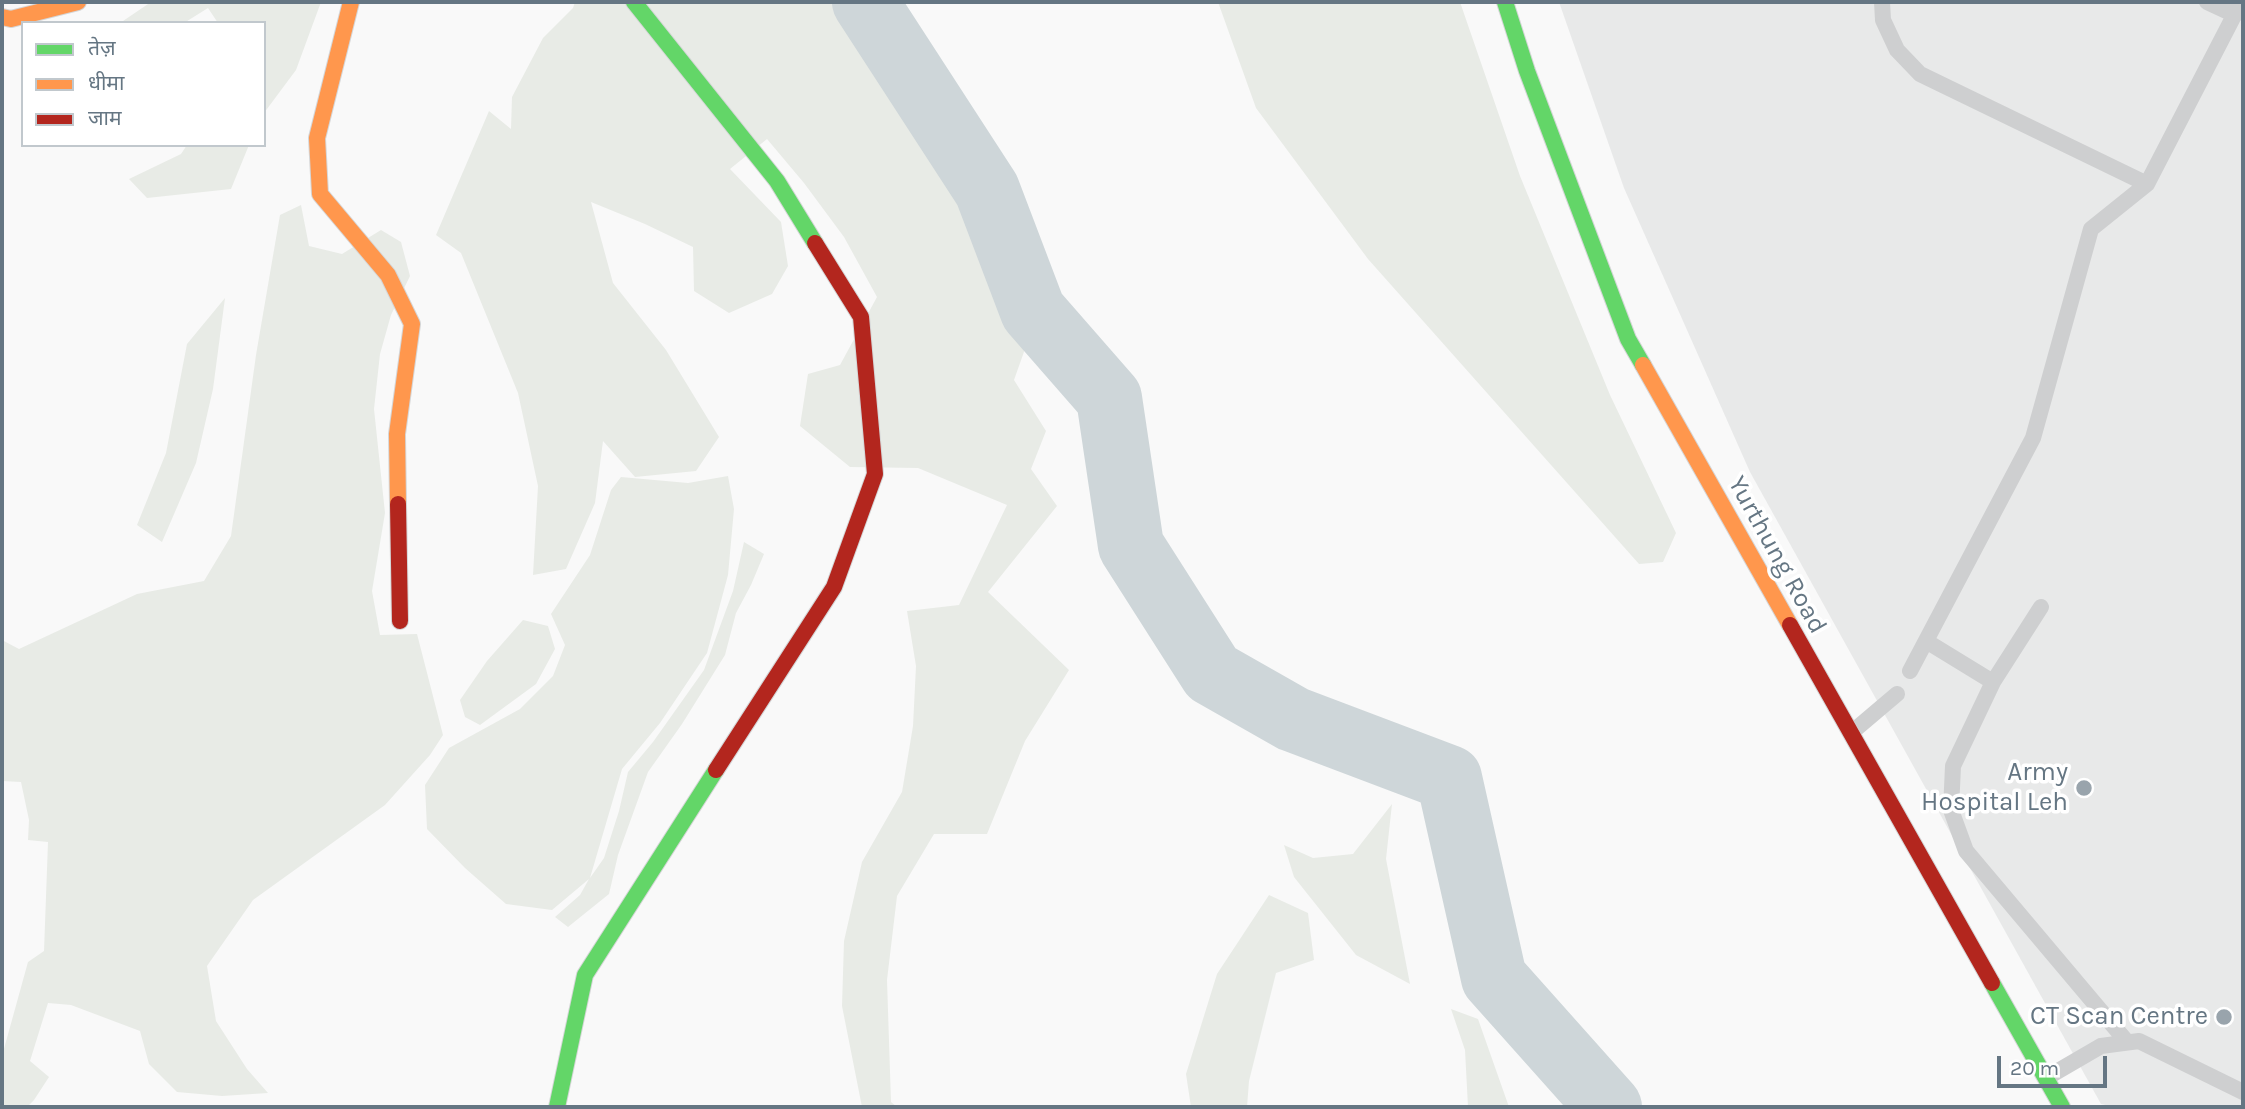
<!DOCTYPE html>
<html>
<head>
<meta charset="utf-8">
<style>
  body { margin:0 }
  #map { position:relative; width:2245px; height:1109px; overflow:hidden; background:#f9f9f9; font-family:Karla,"Noto Sans Devanagari",sans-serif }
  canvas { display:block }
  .frame { position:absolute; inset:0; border:4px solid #657683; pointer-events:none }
  .legend { position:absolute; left:21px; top:21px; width:245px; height:126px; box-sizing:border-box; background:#fff; border:2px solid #c1c8cd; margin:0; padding:9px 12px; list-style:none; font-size:21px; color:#657683 }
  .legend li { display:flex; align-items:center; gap:14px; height:35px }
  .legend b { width:35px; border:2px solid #c1c8cd }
  .scale { position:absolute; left:1997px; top:1056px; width:110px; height:32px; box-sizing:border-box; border:4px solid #657683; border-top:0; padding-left:9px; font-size:21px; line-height:24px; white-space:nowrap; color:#657683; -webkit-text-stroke:5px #fff; paint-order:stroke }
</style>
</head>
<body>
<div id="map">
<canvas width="2245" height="1109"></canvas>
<div class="frame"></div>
<ul class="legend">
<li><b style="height:9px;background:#63d668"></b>तेज़</li>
<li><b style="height:9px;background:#ff974d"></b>धीमा</li>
<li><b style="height:9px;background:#b3261e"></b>जाम</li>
</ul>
<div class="scale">20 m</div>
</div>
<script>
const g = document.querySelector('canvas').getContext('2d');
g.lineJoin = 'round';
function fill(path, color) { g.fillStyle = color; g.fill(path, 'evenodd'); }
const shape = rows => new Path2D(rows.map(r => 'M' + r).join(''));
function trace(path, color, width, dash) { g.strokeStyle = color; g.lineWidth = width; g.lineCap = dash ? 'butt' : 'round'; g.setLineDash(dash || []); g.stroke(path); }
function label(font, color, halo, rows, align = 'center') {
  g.font = font + ' Karla,sans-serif'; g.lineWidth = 7; g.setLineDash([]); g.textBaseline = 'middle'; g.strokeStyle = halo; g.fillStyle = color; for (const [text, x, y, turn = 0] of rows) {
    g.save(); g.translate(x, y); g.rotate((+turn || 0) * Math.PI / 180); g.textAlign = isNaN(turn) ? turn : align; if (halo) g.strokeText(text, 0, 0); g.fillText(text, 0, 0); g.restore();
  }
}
fill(shape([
  [1559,2,2243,2,2243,1107,2114,1107,2101,1104,1750,472,1624,188]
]), '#e8e9e9');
fill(shape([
  [151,2,321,2,296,70,264,113,264,23,218,23,208,8,184,23,115,23,123,21],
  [575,2,836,2,871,70,924,135,973,227,1025,349,1014,380,1046,431,1031,469,1057,506,988,592,1069,670,1025,741,987,834,934,834,897,896,887,980,891,1102,897,1107,862,1107,842,1006,844,941,862,862,902,792,913,726,916,666,907,611,959,605,1007,505,918,468,850,467,800,426,808,374,840,365,877,297,844,237,804,183,767,139,730,169,781,222,788,266,772,294,729,313,694,291,693,247,645,224,591,202,613,283,666,350,719,437,696,471,635,477,603,441,595,503,566,569,533,575,538,486,518,393,461,253,436,235,489,111,511,129,512,97,543,38,573,8],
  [1218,2,1460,2,1520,176,1610,395,1676,533,1663,562,1639,564,1368,259,1256,108],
  [187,145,249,145,231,189,147,198,129,179,181,154],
  [301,205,309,246,342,254,381,230,401,242,410,276,391,315,380,354,374,409,385,513,372,591,380,635,417,634,443,735,430,755,385,805,253,900,207,966,216,1021,247,1069,268,1093,222,1096,177,1092,149,1064,140,1031,71,1005,48,1003,30,1061,49,1077,34,1100,27,1107,2,1107,2,1056,28,962,44,951,48,842,28,840,29,820,21,782,2,781,2,640,19,649,137,594,204,581,231,536,256,355,280,215],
  [225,298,213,389,196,463,162,542,137,525,166,453,187,344],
  [728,476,734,509,728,575,707,653,660,723,622,769,590,878,604,858,619,811,628,772,653,742,704,670,733,591,744,542,764,554,751,585,736,613,725,655,682,724,648,772,618,855,609,894,568,927,555,917,580,895,589,879,552,910,506,904,465,868,427,829,425,785,449,748,520,709,553,676,565,645,551,614,590,555,611,490,621,477,688,483],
  [523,620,548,626,555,649,536,684,480,725,465,717,460,700,487,661],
  [1392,804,1386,859,1410,984,1356,955,1294,877,1284,845,1313,858,1353,854],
  [1269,895,1308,913,1314,960,1276,973,1249,1081,1247,1107,1191,1107,1186,1074,1217,974],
  [1451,1009,1478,1019,1509,1107,1468,1107,1465,1050]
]), '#e8ebe6');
trace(shape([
  [865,2,987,190,1033,311,1109,398,1131,546,1212,673,1293,719,1449,778,1494,978,1609,1107]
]), '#ced6d9', 66);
const fast = shape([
  [634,2,777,181,815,243],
  [1505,2,1527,71,1628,339,1643,365],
  [1992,983,2062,1107],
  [557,1107,585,975,716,770]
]);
const slow = shape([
  [351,2,317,138,320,194,388,275,412,324,397,434,398,504],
  [2,17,11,19,78,2],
  [1643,365,1790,625]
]);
const jam = shape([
  [398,504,400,621],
  [1790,625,1992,983],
  [716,770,834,587,875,474,861,317,815,243]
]);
trace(fast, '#d5d6d7', 18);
trace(slow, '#d5d6d7', 18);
trace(jam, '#d5d6d7', 18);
trace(shape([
  [1882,2,1883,20,1897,50,1920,74,2147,184],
  [2207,2,2235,15],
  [2041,607,1993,682,1953,766,1951,810,1966,851,2127,1042],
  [1926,641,1993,682],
  [1910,671,2033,438,2091,229,2147,184,2241,2],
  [1851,733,1897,694],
  [2046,1078,2101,1046,2139,1041,2243,1092]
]), '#cecfd0', 16);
trace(fast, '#63d668', 16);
trace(slow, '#ff974d', 16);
trace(jam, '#b3261e', 16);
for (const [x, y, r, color] of [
  [2084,788,9,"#99a4ac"],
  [2224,1017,9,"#99a4ac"]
]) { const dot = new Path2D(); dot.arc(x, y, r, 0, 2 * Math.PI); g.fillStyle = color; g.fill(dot); trace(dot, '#fff', 2.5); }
label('26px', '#657683', '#fff', [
  ["Yurthung Road",1777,555,61]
]);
label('26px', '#657683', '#fff', [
  ["Army",2068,773],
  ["Hospital Leh",2068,803],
  ["CT Scan Centre",2208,1017]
], 'right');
</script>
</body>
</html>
